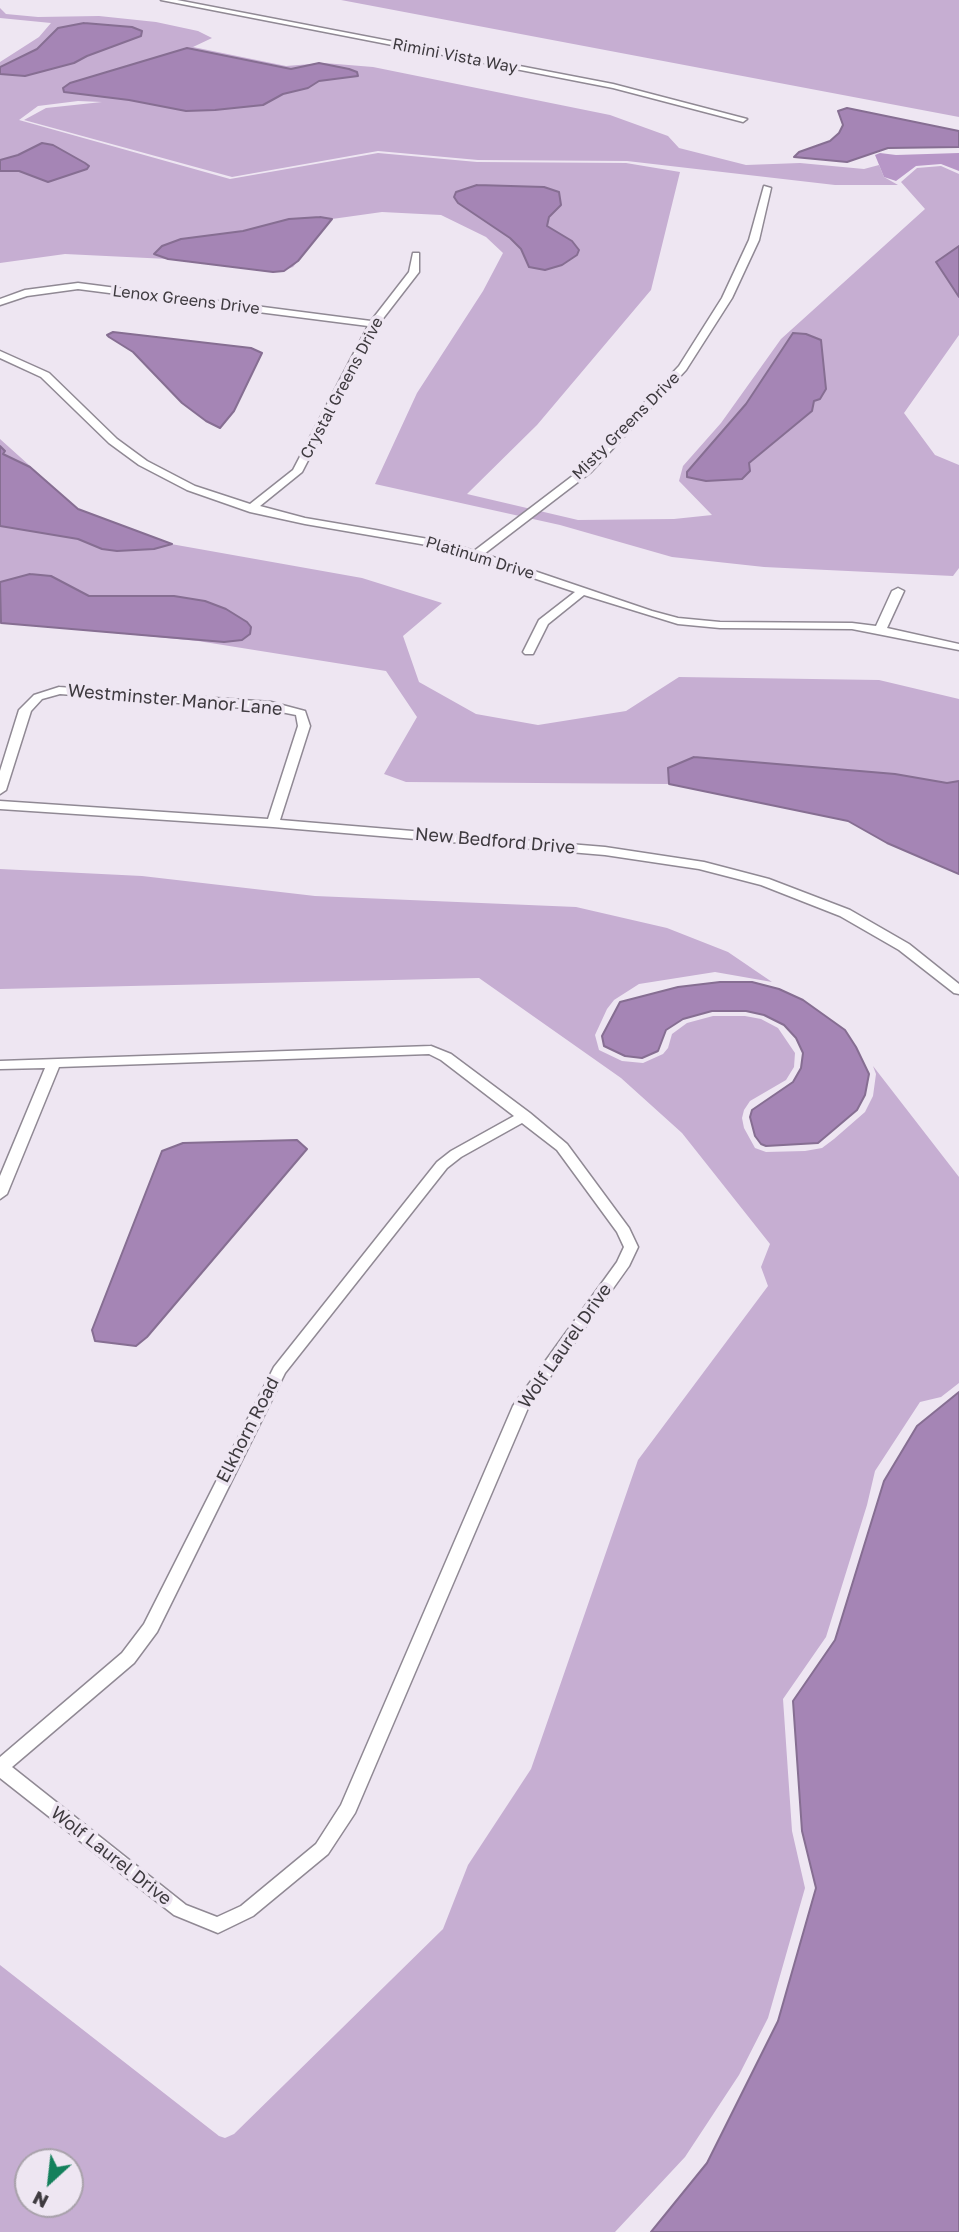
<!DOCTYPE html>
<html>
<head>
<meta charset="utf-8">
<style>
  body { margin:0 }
  #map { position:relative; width:959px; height:2232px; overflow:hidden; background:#eee6f2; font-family:"Golos Text",sans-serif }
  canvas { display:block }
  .north { position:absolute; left:14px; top:2148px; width:70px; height:70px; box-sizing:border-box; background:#eee6f2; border:2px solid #a8a1aa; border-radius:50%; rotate:207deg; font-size:19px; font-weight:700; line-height:28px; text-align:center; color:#3e3a3f }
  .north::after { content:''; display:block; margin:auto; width:24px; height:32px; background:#14805c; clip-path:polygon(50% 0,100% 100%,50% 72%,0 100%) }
</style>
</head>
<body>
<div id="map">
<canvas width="959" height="2232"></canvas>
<div class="north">N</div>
</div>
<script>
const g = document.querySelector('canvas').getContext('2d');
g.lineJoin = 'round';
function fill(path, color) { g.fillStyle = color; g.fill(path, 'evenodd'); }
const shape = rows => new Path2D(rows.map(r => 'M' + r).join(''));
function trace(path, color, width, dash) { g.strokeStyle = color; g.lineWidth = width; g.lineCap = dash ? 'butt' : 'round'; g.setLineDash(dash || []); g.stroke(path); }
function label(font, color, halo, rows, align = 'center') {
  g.font = font + ' "Golos Text",sans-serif'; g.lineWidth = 7; g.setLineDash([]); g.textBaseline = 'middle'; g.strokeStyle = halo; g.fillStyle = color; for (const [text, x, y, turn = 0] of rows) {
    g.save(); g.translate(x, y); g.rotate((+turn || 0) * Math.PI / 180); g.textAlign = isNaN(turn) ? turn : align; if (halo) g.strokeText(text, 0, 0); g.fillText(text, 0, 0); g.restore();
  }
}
fill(shape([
  [341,0,959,0,959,117],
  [0,8,6,14,38,17,99,16,156,22,198,31,212,38,193,47,286,66,324,63,373,67,610,115,668,136,679,148,746,165,800,163,864,169,879,165,884,177,898,185,835,185,627,161,478,160,378,151,232,177,24,120,46,108,102,102,78,101,38,106,19,120,230,179,378,153,477,162,626,163,680,172,651,290,537,425,467,494,578,520,674,519,712,515,679,481,683,466,721,423,781,339,925,209,901,182,917,168,941,166,959,174,959,335,904,413,935,455,959,465,959,568,953,576,764,567,672,557,560,525,375,484,417,393,483,291,503,253,486,237,441,215,382,212,332,219,293,267,279,272,168,259,65,254,0,263,0,62,39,37,51,23,0,18],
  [0,439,78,509,171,544,362,578,442,603,403,636,419,682,476,714,538,725,626,711,679,677,879,680,959,699,959,874,887,843,848,821,669,784,406,782,384,774,417,717,386,671,198,641,0,622],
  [0,869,142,876,315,896,576,907,667,928,728,952,772,982,715,972,639,984,614,1000,607,1009,595,1035,599,1050,622,1061,643,1063,663,1054,668,1048,672,1034,687,1023,713,1016,745,1016,761,1019,778,1028,795,1053,794,1067,786,1080,750,1101,744,1110,742,1118,744,1128,755,1148,766,1152,805,1151,822,1148,834,1139,865,1112,873,1096,876,1074,873,1066,959,1177,959,1383,941,1397,920,1402,875,1471,867,1505,826,1637,783,1699,792,1831,805,1888,768,2018,739,2075,685,2157,615,2232,0,2232,0,1965,219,2136,225,2138,234,2134,443,1929,468,1865,531,1769,638,1460,768,1286,761,1267,770,1244,682,1133,621,1078,479,978,0,989],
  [28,2162,70,2162,70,2204,28,2204]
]), '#c6aed2');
fill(shape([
  [880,153,896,155,959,153,959,171,941,164,916,166,896,181,884,177,875,155]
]), '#b796c7');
const water = shape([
  [84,23,132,27,142,31,141,36,87,56,74,63,25,76,0,74,0,67,37,49,58,28,84,23],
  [187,48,291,69,319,63,349,69,357,72,358,76,319,81,308,88,283,94,263,105,215,110,186,111,129,100,64,92,63,88,70,83,187,48],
  [847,108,959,131,959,147,888,148,847,162,794,157,799,152,830,141,839,133,843,125,838,111,847,108],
  [42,143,53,145,85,163,89,166,87,169,48,182,19,171,0,171,0,160,18,155,42,143],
  [477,185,544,187,559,192,561,205,549,217,547,226,572,241,579,250,577,255,562,265,545,270,529,267,521,249,510,238,458,203,454,197,456,192,477,185],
  [320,217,332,219,298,261,284,271,273,272,168,259,154,254,162,246,181,239,243,231,289,219,320,217],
  [959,246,959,297,936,262,959,246],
  [113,332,251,348,262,353,234,411,220,428,206,421,182,403,133,352,109,337,107,335,113,332],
  [793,333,806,334,821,340,826,389,820,399,814,401,812,411,749,463,750,471,742,479,706,481,687,477,687,472,746,404,793,333],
  [0,446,5,451,3,454,30,467,78,509,172,544,154,549,117,551,102,549,78,539,0,526,0,446],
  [30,574,51,576,89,596,174,596,205,601,226,609,247,622,251,627,250,634,242,640,224,642,1,623,0,582,30,574],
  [694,757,895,774,947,783,959,781,959,874,887,843,848,821,669,784,668,768,694,757],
  [720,982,752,982,779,989,803,1000,845,1030,856,1047,869,1074,865,1095,857,1110,818,1143,766,1146,761,1144,755,1136,750,1117,752,1110,793,1082,801,1068,803,1053,796,1038,784,1025,764,1015,746,1011,712,1011,683,1019,666,1030,658,1051,642,1058,625,1056,604,1046,602,1036,620,1002,678,987,720,982],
  [297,1140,307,1149,147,1337,136,1346,95,1341,92,1330,162,1151,183,1143,297,1140],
  [959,1392,959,2232,651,2232,707,2163,778,2021,816,1888,802,1831,793,1701,835,1640,884,1481,917,1426,959,1392]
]);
fill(water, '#a585b5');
trace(water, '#866e92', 2);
const minor = shape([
  [161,0,177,0,613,84,747,119,743,122,613,88,161,0],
  [764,186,771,188,759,240,732,298,686,370,591,472,484,554,652,611,678,618,720,622,852,623,876,626,892,591,898,588,904,591,887,628,959,644,959,650,852,629,720,628,678,624,584,595,548,624,533,654,525,654,523,652,539,620,575,592,444,548,305,524,250,512,187,490,139,465,109,443,41,377,0,358,0,351,49,373,117,439,147,461,195,486,250,504,293,470,368,326,78,289,27,296,0,305,0,299,25,290,78,283,371,321,409,272,413,253,419,253,419,272,378,325,302,472,260,506,305,518,446,542,474,551,583,468,679,366,722,298,749,240,764,186],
  [59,687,271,702,305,711,310,726,280,820,605,847,704,862,769,879,850,910,909,944,959,984,959,994,954,993,899,950,840,916,761,885,699,869,605,855,273,827,0,809,0,801,268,819,298,726,296,715,271,710,60,694,42,699,31,711,6,790,0,794,0,771,19,710,34,695,59,687],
  [431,1046,451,1054,530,1113,567,1144,629,1228,638,1247,629,1266,528,1408,355,1813,328,1854,253,1916,218,1933,174,1915,0,1778,0,1757,122,1653,144,1624,274,1367,437,1162,451,1151,514,1116,441,1060,429,1054,59,1067,7,1194,0,1199,0,1176,45,1068,0,1069,0,1061,431,1046],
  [522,1123,557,1150,617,1232,624,1247,617,1262,513,1406,341,1805,316,1844,241,1906,217,1917,186,1905,12,1767,134,1663,157,1632,285,1373,447,1168,461,1157,522,1123]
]);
trace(minor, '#908994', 3);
fill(minor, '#fff');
label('16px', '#3e3a3f', '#eee6f2', [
  ["Rimini Vista Way",455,56,11],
  ["Lenox Greens Drive",186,300,7],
  ["Crystal Greens Drive",342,388,-62],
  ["Misty Greens Drive",626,426,-45],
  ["Platinum Drive",480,558,17]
]);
label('18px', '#3e3a3f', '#eee6f2', [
  ["Westminster Manor Lane",175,700,5],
  ["New Bedford Drive",495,841,5],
  ["Wolf Laurel Drive",565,1346,-55],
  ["Elkhorn Road",248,1430,-63],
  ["Wolf Laurel Drive",111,1856,38]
]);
</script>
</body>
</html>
